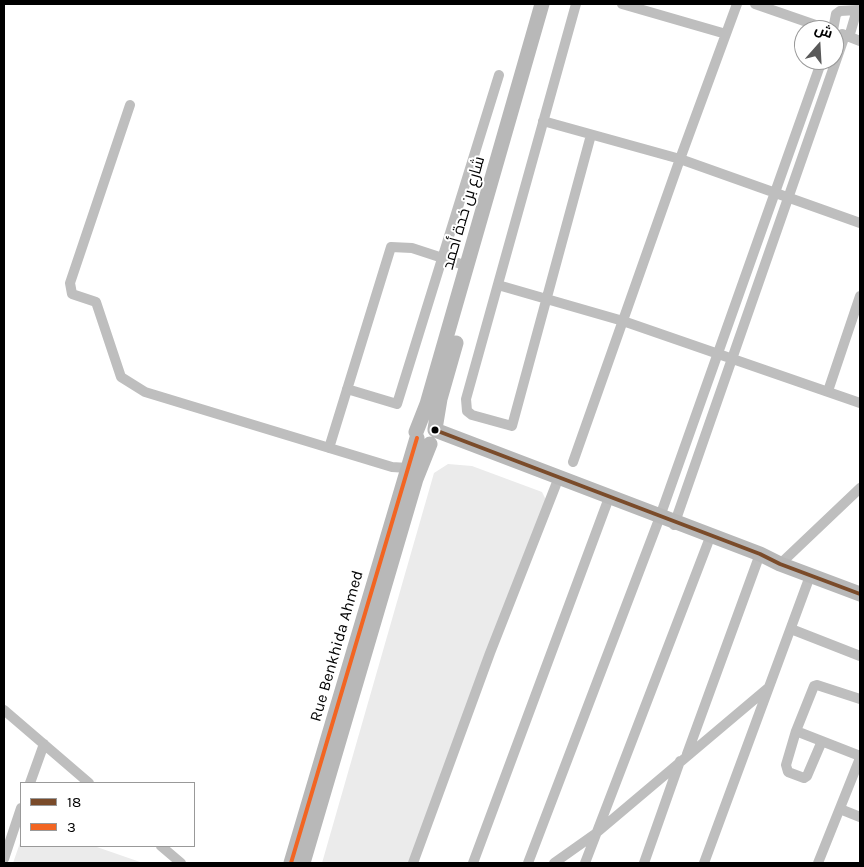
<!DOCTYPE html>
<html>
<head>
<meta charset="utf-8">
<style>
  body { margin:0 }
  #map { position:relative; width:864px; height:867px; overflow:hidden; background:#fff; font-family:Karla,Cairo,sans-serif }
  canvas { display:block }
  .frame { position:absolute; inset:0; border:5px solid #000; pointer-events:none }
  .legend { position:absolute; left:20px; top:782px; width:175px; height:65px; box-sizing:border-box; background:#fff; border:1px solid #999; margin:0; padding:6px 9px; list-style:none; font-size:15px; color:#000 }
  .legend li { display:flex; align-items:center; gap:10px; height:25px }
  .legend b { width:25px; border:1px solid #999 }
  .north { position:absolute; left:794px; top:20px; width:50px; height:50px; box-sizing:border-box; background:#fff; border:1px solid #999; border-radius:50%; rotate:19deg; font-size:14px; font-weight:700; line-height:20px; text-align:center; color:#000 }
  .north::after { content:''; display:block; margin:auto; width:18px; height:22px; background:#595959; clip-path:polygon(50% 0,100% 100%,50% 72%,0 100%) }
</style>
</head>
<body>
<div id="map">
<canvas width="864" height="867"></canvas>
<div class="frame"></div>
<ul class="legend">
<li><b style="height:6px;background:#7a4b2a"></b>18</li>
<li><b style="height:6px;background:#f26522"></b>3</li>
</ul>
<div class="north">ش</div>
</div>
<script>
const g = document.querySelector('canvas').getContext('2d');
g.lineJoin = 'round';
function fill(path, color) { g.fillStyle = color; g.fill(path, 'evenodd'); }
const shape = rows => new Path2D(rows.map(r => 'M' + r).join(''));
function trace(path, color, width, dash) { g.strokeStyle = color; g.lineWidth = width; g.lineCap = dash ? 'butt' : 'round'; g.setLineDash(dash || []); g.stroke(path); }
function label(font, color, halo, rows, align = 'center') {
  g.font = font + ' Karla,Cairo,sans-serif'; g.lineWidth = 4; g.setLineDash([]); g.textBaseline = 'middle'; g.strokeStyle = halo; g.fillStyle = color; for (const [text, x, y, turn = 0] of rows) {
    g.save(); g.translate(x, y); g.rotate((+turn || 0) * Math.PI / 180); g.textAlign = isNaN(turn) ? turn : align; if (halo) g.strokeText(text, 0, 0); g.fillText(text, 0, 0); g.restore();
  }
}
fill(shape([
  [448,464,472,466,542,492,546,500,411,863,322,863,434,473],
  [21,840,21,846,94,846,143,863,13,863]
]), '#ebebeb');
trace(shape([
  [576,4,466,399,467,411,472,415,512,426,591,135],
  [622,4,726,34],
  [755,4,830,30],
  [833,30,836,14,840,11,857,10],
  [842,34,860,41],
  [849,37,857,10,860,10],
  [130,105,70,283,72,294,96,302,121,377,145,392,392,467,408,468],
  [543,121,680,159,860,223],
  [498,285,623,321,860,403],
  [347,389,397,404,499,75],
  [828,391,860,296],
  [329,448,391,247,412,248,467,266],
  [573,462,680,159,737,4],
  [674,525,845,35],
  [780,564,860,488],
  [791,629,860,656],
  [860,699,817,685,814,686,796,731,860,756],
  [4,710,89,783],
  [796,731,786,765,788,772,804,778,807,776,822,741],
  [687,754,760,554],
  [30,783,44,744],
  [840,809,860,817],
  [161,846,181,863],
  [4,859,21,808],
  [413,863,490,653,559,477],
  [473,863,607,503],
  [528,863,658,522,822,60],
  [554,863,595,834,768,688],
  [585,863,709,540],
  [644,863,680,761],
  [704,863,810,576],
  [818,863,860,758]
]), '#bebebe', 10);
trace(shape([
  [435,429,440,399,456,343],
  [435,430,760,554,780,564,860,594],
  [416,432,427,404,542,4],
  [291,863,417,438],
  [303,863,416,479,430,444]
]), '#b8b8b8', 15);
trace(shape([
  [435,430,760,554,780,564,860,594]
]), '#7a4b2a', 4);
trace(shape([
  [291,863,417,438]
]), '#f26522', 4);
for (const [x, y, r, color] of [
  [435,430,4.5,"#000"]
]) { const dot = new Path2D(); dot.arc(x, y, r, 0, 2 * Math.PI); g.fillStyle = color; g.fill(dot); trace(dot, '#fff', 2); }
label('16px', '#000', '#fff', [
  ["شارع بن خدة أحمد",464,213,-74],
  ["Rue Benkhida Ahmed",337,646,-74]
]);
</script>
</body>
</html>
